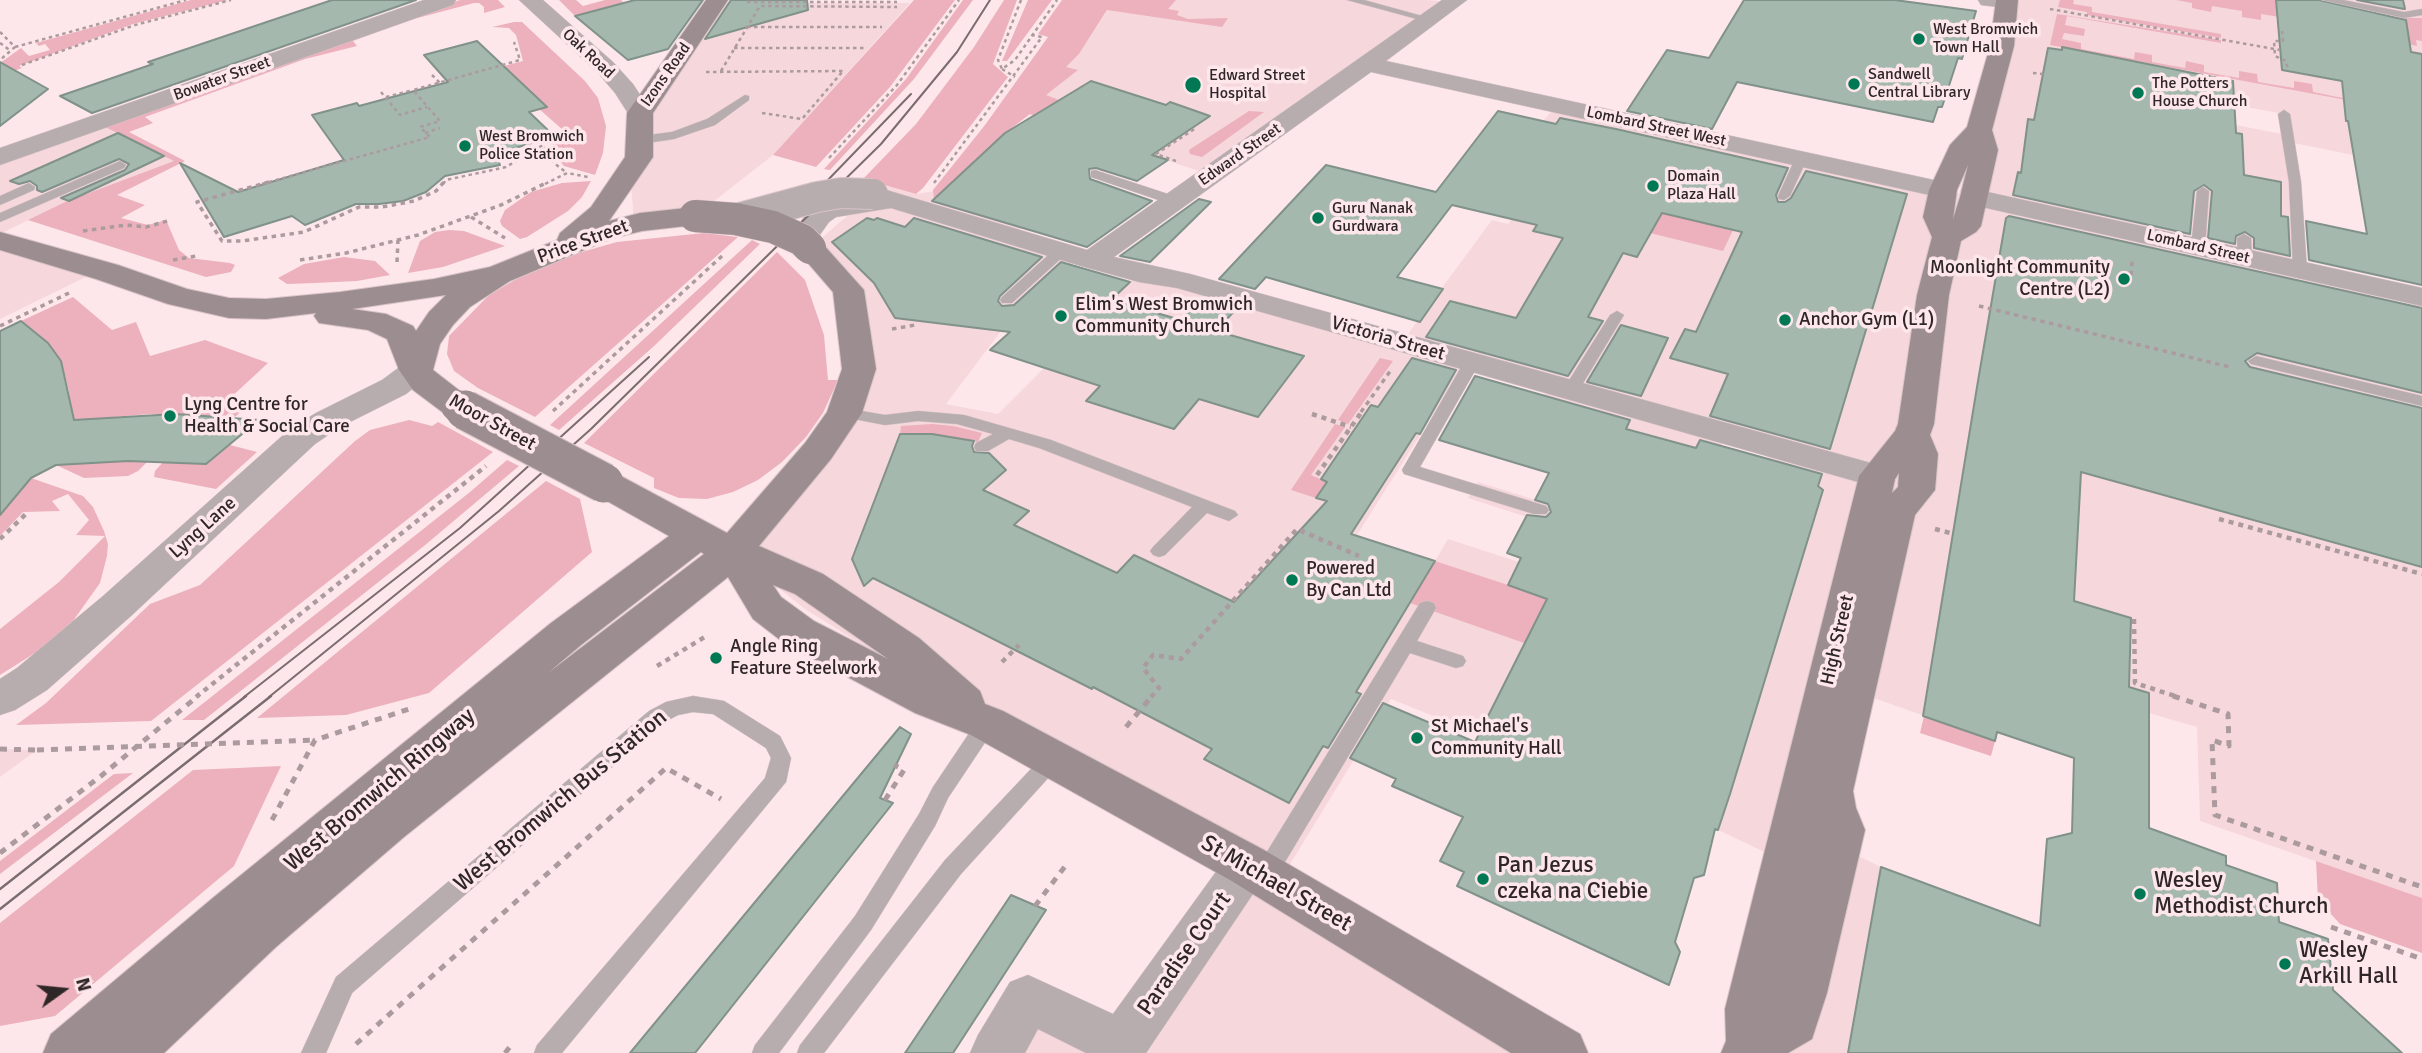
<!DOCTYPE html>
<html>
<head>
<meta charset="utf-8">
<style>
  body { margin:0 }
  #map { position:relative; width:2422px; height:1053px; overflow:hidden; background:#fee7eb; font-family:Signika,sans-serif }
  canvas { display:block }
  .north { position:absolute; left:28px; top:955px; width:70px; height:70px; -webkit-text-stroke:5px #fee7eb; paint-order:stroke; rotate:75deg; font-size:19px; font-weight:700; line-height:28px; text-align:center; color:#2f2628 }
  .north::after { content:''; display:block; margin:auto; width:24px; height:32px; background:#2f2628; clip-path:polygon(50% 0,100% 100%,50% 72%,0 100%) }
</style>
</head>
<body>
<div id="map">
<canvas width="2422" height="1053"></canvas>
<div class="north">N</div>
</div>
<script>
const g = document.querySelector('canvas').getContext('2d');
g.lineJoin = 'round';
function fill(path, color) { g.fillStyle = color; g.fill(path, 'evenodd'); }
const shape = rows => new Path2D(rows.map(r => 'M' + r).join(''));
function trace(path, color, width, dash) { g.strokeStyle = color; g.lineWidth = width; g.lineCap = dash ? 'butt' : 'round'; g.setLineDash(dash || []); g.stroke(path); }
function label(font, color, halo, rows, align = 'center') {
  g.font = font + ' Signika,sans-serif'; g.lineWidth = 7; g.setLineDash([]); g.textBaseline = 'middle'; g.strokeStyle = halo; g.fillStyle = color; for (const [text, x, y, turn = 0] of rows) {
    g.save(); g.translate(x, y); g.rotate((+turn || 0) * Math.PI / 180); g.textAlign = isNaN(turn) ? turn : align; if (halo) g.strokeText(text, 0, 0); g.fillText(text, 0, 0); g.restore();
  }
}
fill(shape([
  [1114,0,1425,0,1452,2,1211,175,1021,112,1079,54],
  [1989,0,2422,0,2422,169,2289,142,2300,270,2422,297,2422,898,2200,821,2197,727,2149,713,2149,771,1997,732,1995,741,1854,691,1838,846,1881,867,2196,985,2218,1053,1748,1053,1828,882,1718,830,1391,699,1278,884,1561,1053,996,1053,1028,999,1123,1044,1247,865,987,723,805,609,733,552,818,451,855,326,810,248,883,185,916,194,1091,168,1012,236,1080,257,1001,331,946,404,998,414,1139,273,1402,342,1492,220,1508,224,1538,182,1543,121,1557,105,1959,194,2006,2],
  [2101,80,2284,114,2287,135,2092,97],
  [1467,361,1550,384,1520,441,1718,455,1726,434,1771,447,1764,468,1555,506,1478,482,1468,498,1629,550,1608,591,1448,539,1435,561,1357,535],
  [716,3,910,3,773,155,695,216,634,224,631,182,640,113],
  [105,127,175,161,65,202,0,234,0,157],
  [0,241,100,270,0,319],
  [0,749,37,750,0,777]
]), '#f6d7dc');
fill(shape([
  [191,0,228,0,133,24,19,66,22,68,0,76,0,63,21,48,29,56,50,50,45,44,39,46,36,43],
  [460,0,498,0,505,7,484,13,484,7,479,3,474,3,410,20,353,41,357,46,305,59,145,117,153,123,129,132,185,161,117,195,145,205,121,218,148,225,166,220,179,250,189,258,230,263,235,265,231,272,206,277,28,220,65,202,174,161,105,127],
  [559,0,576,0,583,6,605,0,621,0,624,3,575,16],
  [914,0,955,0,890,87,816,167,773,155],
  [963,0,973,0,914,79,830,170,824,169,906,79],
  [1004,0,1017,0,993,64,1008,77,923,188,916,194,863,179,916,124,974,47],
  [1028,0,1052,0,1007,61,1002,61],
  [1062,0,1176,0,1168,9,1179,11,1177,15,1188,19,1228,18,1222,27,1107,10,1079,54,1066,67,1078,70,1046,95,1059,100,1033,115,1030,114,1000,137,934,199,933,190,985,125,1048,37,1038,34],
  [2060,0,2074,0,2073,4,2092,7,2092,12,2221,34,2221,38,2087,15,2087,12,2058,7],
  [2176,0,2316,0,2344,8,2403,18,2422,18,2422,41,2416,40,2417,46,2293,19,2261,14,2261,20,2242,17,2242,11,2212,6,2211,12,2192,8,2192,3],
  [2057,14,2221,40,2221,43,2067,16,2065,25,2085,29,2084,36,2064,33,2062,39,2081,43,2081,49,2134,59,2135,52,2152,55,2152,62,2185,68,2186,61,2204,65,2204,72,2239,78,2239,71,2257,74,2258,82,2294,88,2294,81,2312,84,2313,92,2422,114,2050,45],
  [514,22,522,22,585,81,598,98,606,126,603,153,595,175,564,166,557,158,552,151,553,143,563,130,539,109,504,66,523,61,516,35,509,28,492,27],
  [1249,111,1264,112,1202,157,1190,154,1189,150],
  [591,181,582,197,568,211,527,237,520,239,502,226,500,221,505,210,531,192,562,183],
  [1662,213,1733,230,1723,251,1650,233],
  [449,230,464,231,505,246,443,267,408,273,420,241,435,232],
  [704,233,738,237,535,417,478,388,454,371,447,354,449,336,489,295,525,274,561,258,617,242],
  [752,240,760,244,653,347,559,430,550,425],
  [777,252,805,280,824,335,828,380,838,380,823,413,806,437,782,462,758,480,733,492,707,499,679,498,654,488,654,478,584,443],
  [344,257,375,261,390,275,357,281,314,283,287,284,278,278,304,264],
  [73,297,112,330,136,322,150,356,205,340,268,363,228,400,250,403,234,418,150,414,76,420,71,417,69,391,61,361,48,343,21,321],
  [1380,358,1393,361,1348,424,1338,420],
  [409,420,432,426,438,422,493,452,151,721,16,725,46,703,150,604,200,585,355,441,370,430],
  [932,424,953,426,982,433,978,442,932,434,900,434,901,426],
  [1335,424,1345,427,1311,475,1327,482,1316,498,1291,490],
  [230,445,257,452,216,489,154,477,155,471,164,461,206,464],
  [507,460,519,466,424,546,204,720,182,720,470,492],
  [102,461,148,461,138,471,128,476,84,478,56,465],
  [31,478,83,496,93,507,104,531,108,544,107,556,100,583,73,621,35,653,0,675,0,629,59,582,105,536,76,535,89,520,68,494,52,501,60,511,23,512,0,536,0,512],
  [546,481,580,499,592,552,429,693,346,715,257,718],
  [1435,561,1508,585,1568,606,1527,644,1410,603],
  [1924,716,1995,741,1991,756,1920,733],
  [281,766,234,866,55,1016,0,1026,0,923,193,770],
  [133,773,0,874,0,861,114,774],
  [2316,861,2422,898,2422,953,2340,924,2318,900]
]), '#ecb1bc');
const building = shape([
  [332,0,416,0,92,113,60,96,153,64,148,62,332,0],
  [635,0,703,0,668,49,628,60,575,16,635,0],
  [731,0,807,0,808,10,705,39,731,0],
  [1744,0,1895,0,1976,11,1962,59,1958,58,1942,107,1938,107,1933,122,1737,82,1712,129,1627,111,1667,50,1709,58,1744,0],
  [2276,0,2319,0,2406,20,2411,52,2422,54,2422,285,2309,260,2306,221,2367,234,2348,121,2346,121,2342,81,2282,70,2276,0],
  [2357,0,2403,0,2405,9,2404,9,2357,0],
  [477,41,547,107,529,112,554,136,496,154,500,165,445,176,426,192,403,201,379,204,356,204,305,225,292,216,224,237,180,163,238,192,344,160,312,115,357,103,359,106,448,82,424,55,477,41],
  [2062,47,2233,81,2236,133,2242,134,2244,175,2281,182,2281,216,2288,217,2290,256,2254,248,2254,238,2245,232,2236,236,2235,244,2208,238,2212,191,2204,185,2194,191,2190,234,2013,195,2018,172,2021,173,2028,119,2034,120,2048,48,2062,50,2062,47],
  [0,62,48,89,0,126,0,62],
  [1091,81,1166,105,1170,102,1210,116,1152,155,1168,160,1137,181,1096,168,1089,169,1090,179,1152,201,1087,247,932,201,1005,133,1091,81],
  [1498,111,1556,124,1560,118,1616,129,1788,168,1776,195,1778,202,1785,202,1791,198,1806,171,1907,194,1830,449,1710,416,1728,374,1670,358,1685,329,1696,332,1742,232,1662,213,1637,257,1623,253,1588,317,1603,321,1568,376,1426,337,1450,301,1516,318,1563,238,1533,231,1537,225,1452,205,1397,277,1443,289,1420,322,1266,277,1255,289,1219,279,1326,165,1436,192,1498,111],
  [118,133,164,156,69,201,61,198,125,170,129,164,119,159,42,192,37,190,37,186,30,181,19,184,10,181,118,133],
  [1199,199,1211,202,1150,262,1120,256,1199,199],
  [2009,216,2422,308,2422,393,2257,353,2245,361,2250,367,2422,408,2422,567,2081,472,2074,601,2131,618,2129,687,2149,693,2149,828,2226,856,2226,865,2277,883,2279,922,2328,939,2333,990,2402,1053,1848,1053,1881,867,2040,926,2047,839,2072,833,2074,758,1997,732,1995,741,1923,716,1978,381,2006,218,2009,216],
  [867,218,874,220,877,218,905,227,914,218,1042,257,1000,296,998,301,1002,306,1014,305,1061,262,1130,282,1111,300,1181,320,1202,298,1237,308,1216,331,1304,356,1258,417,1199,399,1174,429,1086,401,1100,386,990,350,1010,332,895,318,874,283,832,242,867,218],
  [21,321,48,343,61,361,74,420,175,414,259,420,206,464,128,461,56,465,31,478,0,515,0,331,21,321],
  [1621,325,1668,338,1641,396,1587,382,1621,325],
  [1412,358,1456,370,1420,434,1416,433,1351,534,1435,561,1356,692,1361,694,1328,748,1323,746,1289,803,1204,759,1212,749,1093,687,1092,689,873,578,864,586,852,559,900,434,932,434,974,441,972,446,974,452,989,453,1006,470,983,490,1029,511,1014,525,1117,573,1134,555,1234,602,1327,501,1316,498,1327,482,1321,479,1371,405,1378,407,1412,358],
  [1475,376,1630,420,1626,429,1696,448,1700,440,1822,474,1818,486,1823,490,1730,794,1718,830,1715,829,1704,875,1694,878,1675,942,1680,952,1669,985,1457,886,1464,872,1440,861,1463,817,1392,786,1396,779,1350,758,1383,703,1475,742,1547,599,1508,585,1521,558,1507,553,1527,515,1546,517,1551,512,1548,504,1535,500,1549,473,1439,440,1475,376],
  [900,727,911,734,880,798,893,803,695,1053,630,1053,900,727],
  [1011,895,1046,910,953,1053,905,1053,1011,895]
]);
fill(building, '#a4b8ae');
trace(building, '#809289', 2);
const lane = shape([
  [1347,0,1364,0,1433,19,1428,22,1347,0],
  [2322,0,2343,0,2404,12,2422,9,2422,15,2404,18,2322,0],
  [745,95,749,96,749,100,715,125,674,139,641,144,635,140,641,136,672,132,707,119,745,95],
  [2284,110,2290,114,2301,182,2307,270,2300,274,2293,270,2289,182,2278,114,2284,110],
  [1801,155,1807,159,1790,196,1784,200,1779,199,1778,196,1795,159,1801,155],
  [120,161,126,165,124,168,0,222,0,213,120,161],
  [1095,170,1180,198,1181,201,1180,204,1170,204,1091,177,1091,171,1095,170],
  [29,183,35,187,34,190,0,205,0,196,29,183],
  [2203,187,2209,191,2205,247,2198,251,2191,247,2197,191,2203,187],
  [2244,234,2251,238,2252,258,2245,262,2238,258,2237,238,2244,234],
  [1061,247,1066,248,1066,254,1012,303,1002,303,1000,300,1002,297,1056,248,1061,247],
  [1617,311,1624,315,1579,390,1571,395,1565,393,1563,390,1610,315,1617,311],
  [2256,356,2422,396,2422,406,2251,364,2248,361,2256,356],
  [1472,357,1480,362,1420,467,1546,506,1549,510,1546,514,1534,514,1404,474,1402,470,1464,362,1472,357],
  [844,408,885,415,918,411,964,415,1051,440,1235,511,1238,515,1229,521,1207,513,1165,555,1159,557,1153,555,1150,551,1153,547,1192,507,1039,448,1009,439,988,451,976,451,974,447,976,443,993,434,957,424,918,421,885,425,838,416,836,413,838,410,844,408],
  [1427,601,1434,603,1436,608,1417,641,1463,656,1466,661,1463,666,1456,668,1410,653,1273,882,1265,885,1257,882,1254,875,1257,868,1420,603,1427,601],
  [693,696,724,701,780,736,791,758,786,782,562,1053,534,1053,537,1045,765,778,771,758,766,748,713,714,693,712,678,715,663,723,352,993,326,1053,301,1053,336,977,649,711,666,702,693,696],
  [987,715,994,717,997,723,994,729,948,798,935,826,871,930,779,1053,752,1053,755,1045,855,916,919,814,933,787,980,717,987,715],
  [1053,751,1060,753,1063,759,1060,765,961,874,824,1053,797,1053,800,1045,945,860,1046,753,1053,751]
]);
const street = shape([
  [424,0,456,0,453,5,0,165,0,148,424,0],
  [519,0,543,0,613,62,633,84,652,113,649,118,640,120,631,118,615,93,597,72,519,0],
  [1442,0,1467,0,1386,61,1943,182,1953,184,1956,190,1953,196,1943,198,1371,72,1114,257,1190,274,1889,468,1895,476,1889,484,1877,488,1865,484,1177,288,1139,282,1081,266,891,208,836,217,829,222,812,246,802,249,792,246,788,240,809,210,817,205,861,197,859,194,863,188,873,186,1087,250,1442,0],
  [1978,0,2015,0,2017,2,2014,7,2006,8,1981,5,1978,0],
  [1974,189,2422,288,2422,306,1964,203,1960,197,1964,191,1974,189],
  [416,360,427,363,432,370,427,377,406,394,340,427,315,444,131,616,47,690,15,710,0,715,0,679,17,668,103,596,291,428,316,413,382,380,405,363,416,360],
  [1247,845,1263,851,1270,865,1263,879,1146,1053,1086,1053,1038,1029,1025,1053,970,1053,978,1035,1010,982,1028,975,1113,1014,1231,851,1247,845]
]);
const secondary = shape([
  [706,0,728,0,653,113,653,157,609,221,640,213,695,207,705,210,710,216,705,222,695,225,642,231,613,238,510,281,470,307,453,325,440,344,433,370,469,398,474,406,469,414,457,417,445,414,413,390,399,370,387,339,368,330,319,323,314,316,316,313,266,319,229,318,168,304,96,279,0,250,0,232,118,265,187,289,229,298,266,299,340,292,434,279,490,267,557,240,560,233,591,207,625,157,627,113,706,0],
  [446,295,429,312,416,331,413,326,386,314,352,309,446,295],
  [1996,0,2018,0,2014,46,1992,130,1998,150,1981,226,1976,232,1961,241,1949,295,1934,424,1930,435,1938,454,1935,490,1915,515,1853,791,1856,808,1865,830,1827,993,1812,1039,1788,1053,1721,1053,1726,1041,1725,1009,1859,476,1895,431,1898,424,1917,295,1932,237,1923,217,1929,190,1950,145,1967,127,1990,46,1996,0],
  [1968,165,1960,197,1953,219,1957,190,1968,165],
  [1899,473,1898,487,1892,493,1895,479,1899,473],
  [810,239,821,242,864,290,876,369,862,413,831,459,759,546,823,574,919,638,980,691,985,704,1003,711,1264,850,1580,1034,1588,1053,1511,1053,1230,880,971,735,915,713,784,643,753,619,728,577,404,837,276,947,164,1053,43,1053,51,1034,214,897,551,623,669,536,591,492,585,483,591,474,604,471,617,474,727,533,805,443,827,412,842,369,833,292,795,248,799,242,810,239],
  [701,552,704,554,548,673,581,645,701,552],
  [773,585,795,594,888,659,814,621,781,597,773,585]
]);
trace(lane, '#d9c4c8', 1);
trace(street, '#d9c4c8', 1);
trace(secondary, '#d9c4c8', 2);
trace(shape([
  [1021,0,998,60,1002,69,1015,60,1057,0],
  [747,2,897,2],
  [2050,9,2280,50],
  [747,27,882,27],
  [2282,31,2283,41,2274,41,2275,56,2286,61,2288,70],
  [0,32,15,47,0,60],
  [0,43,11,51],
  [15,47,186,0],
  [734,48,865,48],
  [22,65,135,25,231,0],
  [1002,69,1015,77],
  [721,71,760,6,897,7],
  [706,72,844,71],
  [2033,73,2043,74],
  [432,75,440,83],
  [381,92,400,115,427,107],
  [386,97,413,90],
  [762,113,802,119,843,71],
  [425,133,440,128],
  [829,158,897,85,959,0],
  [1176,161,1156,154,1196,128],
  [934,183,1042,37,1032,35],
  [262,184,430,137,420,127,440,121,413,90,520,60,514,42],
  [443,184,446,180,506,167,543,145,554,163,567,173],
  [545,184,567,173,588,177]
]), '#ac9b9e', 2.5, [3.5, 3.5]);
trace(shape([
  [269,182,197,202,222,241,242,241,304,232,359,207,382,207,414,201,436,191,444,182],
  [471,217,505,238],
  [83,231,126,225,146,227,171,220],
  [173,260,196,256],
  [300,260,346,253,418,235,501,205,548,182],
  [397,262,398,240],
  [2131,275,2132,261],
  [1979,306,2230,367],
  [0,326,69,293],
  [892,329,915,325],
  [553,411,722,256],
  [1361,412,1391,370]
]), '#ac9b9e', 3.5, [4.5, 4.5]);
trace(shape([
  [1312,414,1351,427],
  [1317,475,1363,410],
  [2219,519,2422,574],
  [1935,529,1954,534],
  [0,539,27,513],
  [2134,619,2135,683,2178,697],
  [1002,662,1019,645],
  [657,666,708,635],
  [196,697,486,466],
  [1151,697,1159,688,1143,668,1153,655,1181,659,1297,529,1359,556]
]), '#ac9b9e', 4.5, [5, 5]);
trace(shape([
  [2173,696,2228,714,2229,746,2212,740,2215,815,2422,887],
  [1126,727,1152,696],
  [0,749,37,750],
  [885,800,904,770,894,765],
  [272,820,315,740,409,709],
  [0,853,101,776,198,696],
  [1035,906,1066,865],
  [2331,927,2422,959],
  [356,1044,666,768,721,799],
  [505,1053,513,1043]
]), '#ac9b9e', 5, [7, 7]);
fill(lane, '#b7adae');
fill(street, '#b7adae');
fill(secondary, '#9c8e90');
trace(shape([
  [797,212,911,94],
  [244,697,460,528,649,357],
  [269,697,499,511,591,429,881,144,957,52,990,0]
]), '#7a6c6f', 2);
trace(shape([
  [0,889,246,696],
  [0,909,271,696]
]), '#7a6c6f', 2.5);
const streetBridge = shape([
  [736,219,817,197,841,193,873,194]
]);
const secondaryBridgeFar1 = shape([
  [695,216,736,219,773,227,802,240,810,248],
  [457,406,469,412]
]);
const secondaryBridge = shape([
  [465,410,604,483]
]);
trace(streetBridge, '#d9c4c8', 32, []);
trace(secondaryBridgeFar1, '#d9c4c8', 33, []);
trace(secondaryBridge, '#d9c4c8', 41, []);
trace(shape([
  [37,750,315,740]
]), '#ac9b9e', 5, [7, 7]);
trace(streetBridge, '#b7adae', 30);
trace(secondaryBridgeFar1, '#9c8e90', 32);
trace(secondaryBridge, '#9c8e90', 39);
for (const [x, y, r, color] of [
  [1919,39,7,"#007854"],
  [1854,84,7,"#007854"],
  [1193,85,9,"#007854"],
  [2138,93,7,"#007854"],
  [465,146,7,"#007854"],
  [1653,186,7,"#007854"],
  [1318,218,7,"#007854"],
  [2124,279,7,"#007854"],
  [1061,316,7,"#007854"],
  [1785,320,7,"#007854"],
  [170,416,7,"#007854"],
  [1292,580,7,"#007854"],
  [716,658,7,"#007854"],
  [1417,738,7,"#007854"],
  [1483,879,7,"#007854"],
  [2140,894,7,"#007854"],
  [2285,964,7,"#007854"]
]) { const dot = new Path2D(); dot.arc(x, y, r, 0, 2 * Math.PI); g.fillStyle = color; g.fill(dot); trace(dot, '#fee7eb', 2.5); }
label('16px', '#2f2628', '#fee7eb', [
  ["West Bromwich",1933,30],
  ["Town Hall",1933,48],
  ["Sandwell",1868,75],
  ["Central Library",1868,93],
  ["Edward Street",1209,76],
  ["Hospital",1209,94],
  ["The Potters",2152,84],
  ["House Church",2152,102],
  ["West Bromwich",479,137],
  ["Police Station",479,155],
  ["Domain",1667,177],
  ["Plaza Hall",1667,195],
  ["Guru Nanak",1332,209],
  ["Gurdwara",1332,227]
], 'left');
label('16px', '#2f2628', '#fee7eb', [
  ["Oak Road",588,54,43],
  ["Izons Road",666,75,-55],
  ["Bowater Street",222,79,-20],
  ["Lombard Street West",1656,127,12],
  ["Edward Street",1240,155,-35],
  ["Lombard Street",2198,247,13]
]);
label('19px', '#2f2628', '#fee7eb', [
  ["Price Street",583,242,-20],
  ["Victoria Street",1388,339,16],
  ["Moor Street",492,423,29],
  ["Lyng Lane",203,528,-42],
  ["High Street",1838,640,-77]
]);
label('19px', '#2f2628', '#fee7eb', [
  ["Moonlight Community",2110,268,"right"],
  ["Centre (L2)",2110,290,"right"],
  ["Elim's West Bromwich",1075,305],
  ["Community Church",1075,327],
  ["Anchor Gym (L1)",1799,320],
  ["Lyng Centre for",184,405],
  ["Health & Social Care",184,427],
  ["Powered",1306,569],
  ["By Can Ltd",1306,591],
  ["Angle Ring",730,647],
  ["Feature Steelwork",730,669],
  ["St Michael's",1431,727],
  ["Community Hall",1431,749]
], 'left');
label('23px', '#2f2628', '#fee7eb', [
  ["West Bromwich Ringway",380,790,-40],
  ["West Bromwich Bus Station",561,801,-40],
  ["St Michael Street",1276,884,30],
  ["Paradise Court",1185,954,-55]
]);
label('23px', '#2f2628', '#fee7eb', [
  ["Pan Jezus",1497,866],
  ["czeka na Ciebie",1497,892],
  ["Wesley",2154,881],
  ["Methodist Church",2154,907],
  ["Wesley",2299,951],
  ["Arkill Hall",2299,977]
], 'left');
</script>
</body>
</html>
